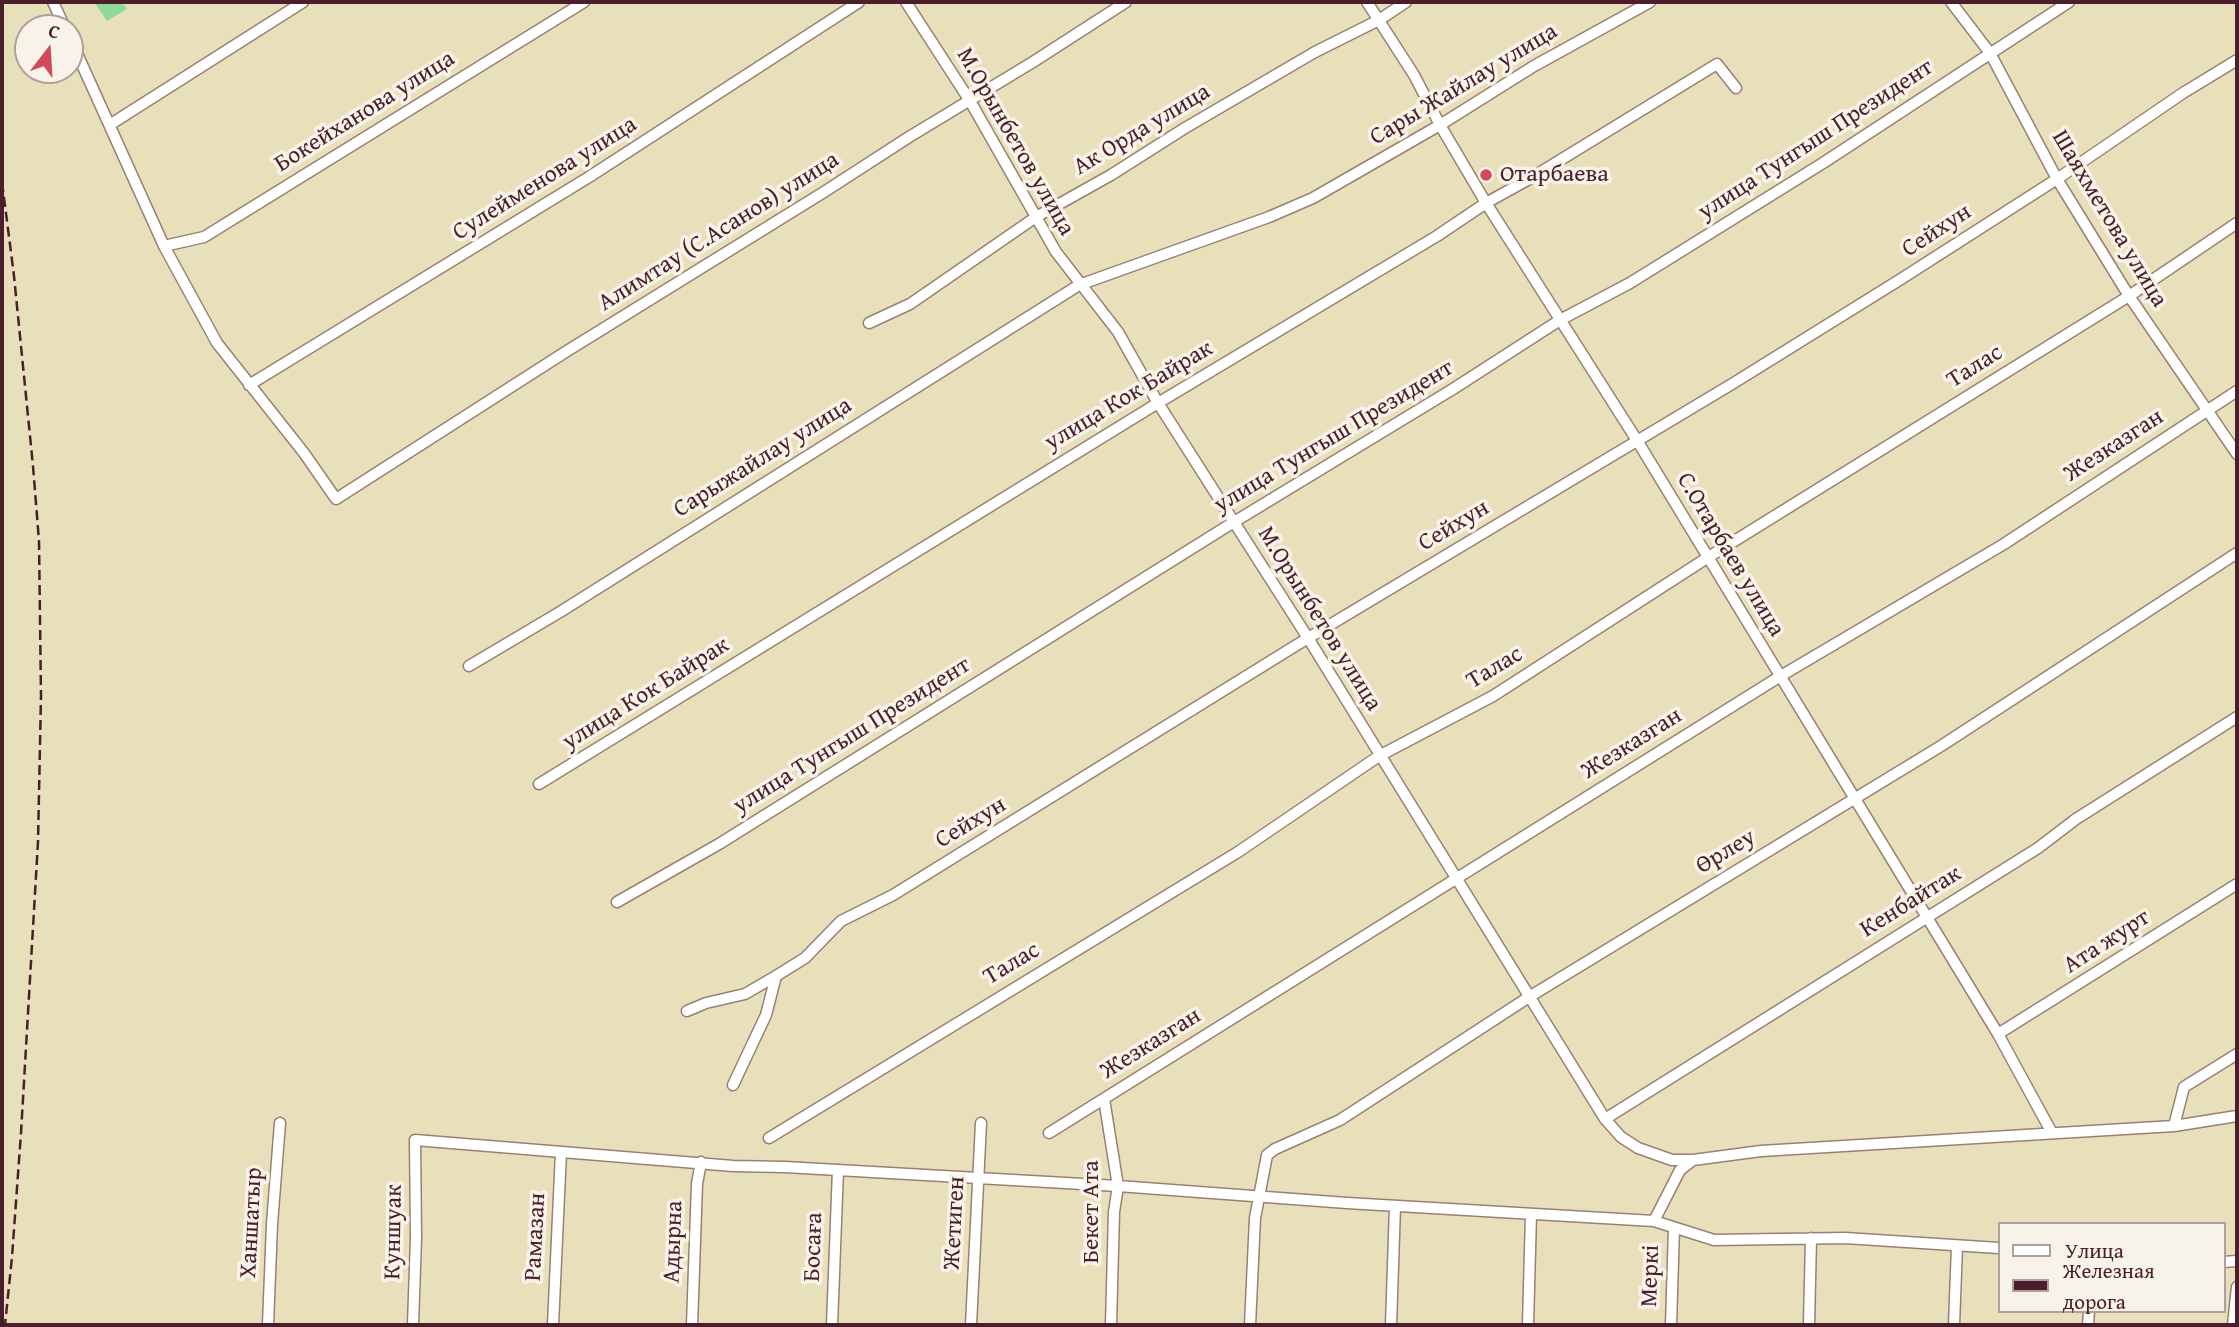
<!DOCTYPE html>
<html>
<head>
<meta charset="utf-8">
<style>
  body { margin:0 }
  #map { position:relative; width:2239px; height:1327px; overflow:hidden; background:#e8e0bb; font-family:"Gentium Book Plus",serif }
  canvas { display:block }
  .frame { position:absolute; inset:0; border:4px solid #4a1f2b; pointer-events:none }
  .legend { position:absolute; left:1998px; top:1222px; width:228px; height:91px; box-sizing:border-box; background:#f7f3e8; border:2px solid #b29e9c; margin:0; padding:9px 12px; list-style:none; font-size:21px; color:#4a1f2b }
  .legend li { display:flex; align-items:center; gap:14px; height:35px }
  .legend b { width:35px; border:2px solid #b29e9c }
  .north { position:absolute; left:14px; top:14px; width:70px; height:70px; box-sizing:border-box; background:#f7f3e8; border:2px solid #b29e9c; border-radius:50%; rotate:17deg; font-size:19px; font-weight:700; line-height:28px; text-align:center; color:#4a1f2b }
  .north::after { content:''; display:block; margin:auto; width:24px; height:32px; background:#d1495b; clip-path:polygon(50% 0,100% 100%,50% 72%,0 100%) }
</style>
</head>
<body>
<div id="map">
<canvas width="2239" height="1327"></canvas>
<div class="frame"></div>
<ul class="legend">
<li><b style="height:9px;background:#fff"></b>Улица</li>
<li><b style="height:9px;background:#4a1f2b"></b>Железная дорога</li>
</ul>
<div class="north">С</div>
</div>
<script>
const g = document.querySelector('canvas').getContext('2d');
g.lineJoin = 'round';
function fill(path, color) { g.fillStyle = color; g.fill(path, 'evenodd'); }
const shape = rows => new Path2D(rows.map(r => 'M' + r).join(''));
function trace(path, color, width, dash) { g.strokeStyle = color; g.lineWidth = width; g.lineCap = dash ? 'butt' : 'round'; g.setLineDash(dash || []); g.stroke(path); }
function label(font, color, halo, rows, align = 'center') {
  g.font = font + ' "Gentium Book Plus",serif'; g.lineWidth = 7; g.setLineDash([]); g.textBaseline = 'middle'; g.strokeStyle = halo; g.fillStyle = color; for (const [text, x, y, turn = 0] of rows) {
    g.save(); g.translate(x, y); g.rotate((+turn || 0) * Math.PI / 180); g.textAlign = isNaN(turn) ? turn : align; if (halo) g.strokeText(text, 0, 0); g.fillText(text, 0, 0); g.restore();
  }
}
fill(shape([
  [94,2,122,2,127,9,107,21]
]), '#8eda98');
const minor = shape([
  [53,2,65,28],
  [906,2,970,101,1056,252,1118,332,1158,403,1308,638,1605,1119,1621,1137,1638,1148,1672,1160,1693,1160],
  [1367,2,1414,75,1440,125,1486,203,1638,442,1998,1034,2052,1133],
  [1951,2,1990,53,2057,179,2129,296,2237,454],
  [70,38,164,246,217,343,304,453,336,499,567,351,824,192,909,137,1033,62,1126,2],
  [111,124,303,2],
  [164,246,204,237,584,2],
  [869,323,910,304,1036,217,1111,175,1185,128,1315,52,1379,20,1406,2],
  [249,385,589,177,859,2],
  [469,666,560,612,1079,285,1269,217,1313,198,1440,125,1534,66,1650,2],
  [539,784,1158,403,1437,236,1486,203,1531,178,1717,64,1736,88],
  [617,902,719,844,1234,522,1453,389,1560,320,1630,283,1823,163,2069,2],
  [687,1011,706,1003,745,994,776,976,805,958,841,921,893,895,1308,638,1732,384,1901,279,2057,179,2183,93,2237,60],
  [1998,1034,2237,884],
  [733,1085,766,1015,776,976],
  [1104,1099,1118,1186,1114,1212,1111,1325],
  [1605,1119,2038,848,2076,819,2237,717],
  [2174,1126,2184,1087,2237,1054],
  [1049,1133,1779,677,2004,544,2237,391],
  [769,1138,1238,852,1379,756,1493,696,1707,558,2129,296,2237,223],
  [1654,1221,1680,1170,1693,1160,1761,1151,2174,1126,2237,1116],
  [2223,1262,2237,1261],
  [268,1325,272,1224,280,1123],
  [413,1325,416,1238,415,1140,733,1166,785,1167,1118,1186,1347,1203,1654,1221,1714,1240,1845,1238,1999,1248],
  [553,1325,561,1152],
  [692,1325,697,1184,701,1162],
  [832,1325,838,1170],
  [971,1325,981,1123],
  [1250,1325,1255,1218,1267,1155,1275,1149,1340,1120,1529,997,1941,746,2237,553],
  [1391,1325,1395,1206],
  [1528,1325,1531,1214],
  [1671,1325,1674,1228],
  [1809,1325,1811,1238],
  [1954,1325,1957,1246],
  [2088,1325,2089,1311],
  [2233,1325,2237,1287]
]);
trace(minor, '#998073', 13);
trace(minor, '#fff', 10);
trace(shape([
  [2,182,14,276,33,466,39,541,41,696,38,842,21,1133,12,1257,5,1325]
]), '#4a1f2b', 2.5, [10, 5]);
for (const [x, y, r, color] of [
  [1486,175,7,"#d1495b"]
]) { const dot = new Path2D(); dot.arc(x, y, r, 0, 2 * Math.PI); g.fillStyle = color; g.fill(dot); trace(dot, '#f7f3e8', 2.5); }
label('24px', '#4a1f2b', '#f7f3e8', [
  ["Сары Жайлау улица",1464,85,-31],
  ["Бокейханова улица",365,112,-32],
  ["Ак Орда улица",1142,130,-31],
  ["улица Тунгыш Президент",1816,140,-33],
  ["М.Орынбетов улица",1015,142,60],
  ["Сулейменова улица",545,179,-32],
  ["Шаяхметова улица",2109,219,59],
  ["Сейхун",1937,231,-33],
  ["Алимтау (С.Асанов) улица",719,232,-32],
  ["Талас",1975,367,-32],
  ["улица Кок Байрак",1129,396,-31],
  ["улица Тунгыш Президент",1334,437,-31],
  ["Жезказган",2114,446,-33],
  ["Сарыжайлау улица",763,458,-32],
  ["Сейхун",1454,526,-31],
  ["С.Отарбаев улица",1730,555,59],
  ["М.Орынбетов улица",1319,619,58],
  ["Талас",1495,668,-31],
  ["улица Кок Байрак",646,694,-32],
  ["улица Тунгыш Президент",852,736,-32],
  ["Жезказган",1632,744,-32],
  ["Сейхун",971,823,-31],
  ["Өрлеу",1726,852,-31],
  ["Кенбайтак",1911,902,-32],
  ["Ата журт",2107,942,-33],
  ["Талас",1012,964,-31],
  ["Жезказган",1151,1044,-32],
  ["Бекет Ата",1092,1212,-90],
  ["Ханшатыр",252,1223,-87],
  ["Жетиген",955,1223,-87],
  ["Куншуак",394,1232,-89],
  ["Рамазан",536,1237,-87],
  ["Адырна",674,1242,-88],
  ["Босаға",814,1247,-88],
  ["Меркі",1651,1276,-88]
]);
label('24px', '#4a1f2b', '#f7f3e8', [
  ["Отарбаева",1500,175]
], 'left');
</script>
</body>
</html>
